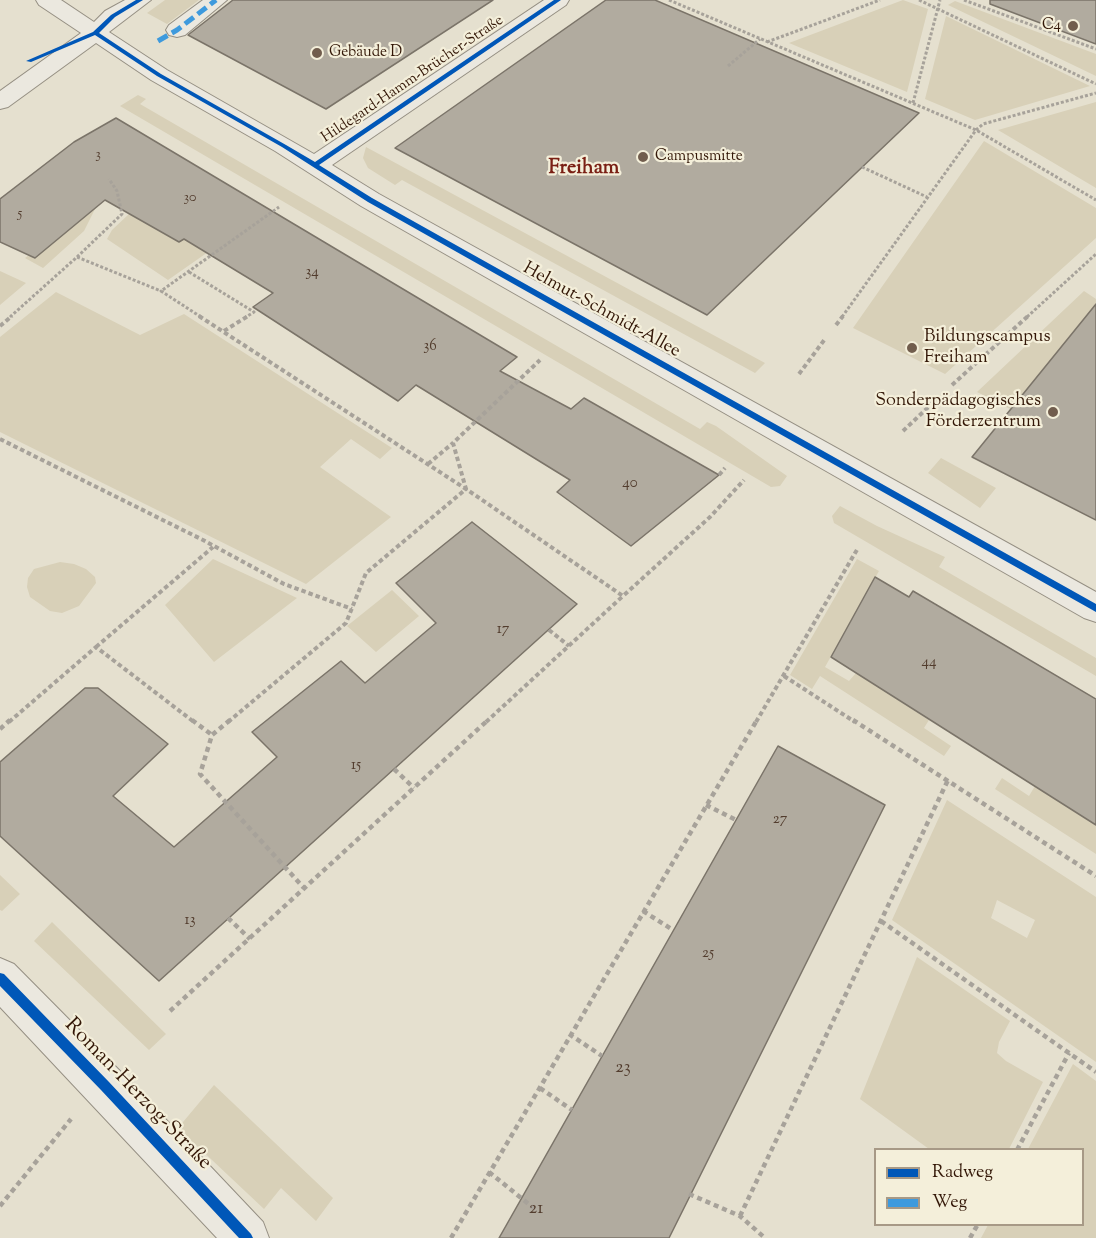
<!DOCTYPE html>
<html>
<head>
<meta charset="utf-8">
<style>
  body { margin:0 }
  #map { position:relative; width:1096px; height:1238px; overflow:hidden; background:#e5e0cf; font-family:"Sorts Mill Goudy",serif }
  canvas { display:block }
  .legend { position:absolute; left:874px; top:1148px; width:210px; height:78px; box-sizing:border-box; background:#f4efda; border:2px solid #a79986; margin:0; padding:8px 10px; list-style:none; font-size:18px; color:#331707 }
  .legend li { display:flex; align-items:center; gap:12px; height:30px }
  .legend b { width:30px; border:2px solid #a79986 }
</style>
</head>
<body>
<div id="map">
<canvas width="1096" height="1238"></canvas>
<ul class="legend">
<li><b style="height:8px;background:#0057b8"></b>Radweg</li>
<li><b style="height:8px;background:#3e9add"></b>Weg</li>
</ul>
</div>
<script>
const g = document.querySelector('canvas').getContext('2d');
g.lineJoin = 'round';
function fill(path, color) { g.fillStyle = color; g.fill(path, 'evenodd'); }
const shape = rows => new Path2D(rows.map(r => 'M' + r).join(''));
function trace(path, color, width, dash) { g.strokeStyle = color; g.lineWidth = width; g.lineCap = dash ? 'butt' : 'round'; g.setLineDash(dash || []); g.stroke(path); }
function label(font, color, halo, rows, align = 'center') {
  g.font = font + ' "Sorts Mill Goudy",serif'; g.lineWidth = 4.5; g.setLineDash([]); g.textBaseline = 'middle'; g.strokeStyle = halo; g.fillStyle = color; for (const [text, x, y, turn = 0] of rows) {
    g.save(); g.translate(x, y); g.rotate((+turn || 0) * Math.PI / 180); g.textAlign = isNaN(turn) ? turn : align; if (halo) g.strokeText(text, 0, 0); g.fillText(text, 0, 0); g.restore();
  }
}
fill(shape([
  [165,0,199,0,167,24,147,13],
  [903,0,928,9,907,92,789,43],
  [955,1,1096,54,1096,76,948,5],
  [946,16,1090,86,975,120,925,99],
  [138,95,146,99,140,104,700,429,707,422,716,426,787,476,780,486,771,487,120,106],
  [1096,102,1096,188,998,130],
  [984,141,1096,208,1096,238,945,374,853,328],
  [366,147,765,363,755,373,402,180,395,185,368,168,363,158],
  [96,207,84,231,43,268,25,258],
  [228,209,241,229,168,280,107,239,112,230,130,213,179,242],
  [0,271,26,283,0,305],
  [1084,291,1096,299,1096,304,1012,410,977,392],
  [56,292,140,335,184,314,392,448,380,459,351,439,320,467,391,517,306,584,0,432,0,337],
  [941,458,996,488,980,508,928,473],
  [840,506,877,526,945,557,939,567,1096,658,1096,676,834,523,832,516],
  [213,559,297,598,214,662,165,605],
  [857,559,879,571,825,667,849,681,856,673,929,720,924,728,951,746,944,756,820,676,812,689,790,675],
  [60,562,74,564,86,569,95,577,96,583,79,606,62,613,50,611,30,597,27,587,28,578,34,569],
  [392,590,419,616,376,652,347,626],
  [1002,778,1029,796,1035,786,1096,825,1096,854,995,789],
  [947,800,1096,897,1096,1062,892,920],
  [997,900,1035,920,1027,938,991,918],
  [0,875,20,894,2,911,0,910],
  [52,922,166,1034,149,1050,34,941],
  [917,957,1010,1021,999,1042,997,1053,1006,1061,1043,1082,1009,1149,929,1149,860,1099],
  [1073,1064,1096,1081,1096,1238,981,1238,988,1225,1082,1224,1082,1150,1028,1149],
  [214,1085,333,1198,316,1221,281,1188,264,1209,178,1128]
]), '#d8d0b8');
const building = shape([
  [233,0,493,0,326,109,188,35,233,0],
  [606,0,655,0,919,113,707,315,395,148,606,0],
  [990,0,1096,0,1096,44,990,4,990,0],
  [116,118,517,357,500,371,571,409,584,398,719,475,631,546,557,492,570,480,416,385,398,401,253,307,273,293,184,239,179,242,105,200,35,258,0,242,0,199,74,142,116,118],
  [1096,304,1096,520,972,457,1096,304],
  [472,522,577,604,159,981,0,836,0,762,85,688,98,688,168,744,113,796,174,847,277,757,252,732,341,661,365,683,436,623,396,583,472,522],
  [875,577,909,597,913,591,1096,699,1096,825,831,657,875,577],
  [778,746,885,805,669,1238,499,1238,778,746]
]);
fill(building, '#b1ab9f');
trace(building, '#7b7469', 1.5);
const minor = shape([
  [36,0,61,0,94,22,105,11,125,0,151,0,109,32,167,70,314,154,544,0,569,0,566,5,332,165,379,194,1096,592,1096,622,1084,618,361,206,275,151,151,80,96,43,8,107,0,109,0,91,81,33,39,5,36,0],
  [203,0,227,0,185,35,177,37,169,35,166,30,169,25,203,0],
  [0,958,14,964,120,1071,263,1222,269,1238,217,1238,0,1007,0,958]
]);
trace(minor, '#958f83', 2);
trace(shape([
  [669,0,976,130,1096,200],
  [919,0,1096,84],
  [964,0,1096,49],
  [767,42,880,0],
  [728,66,760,39],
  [913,103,940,0],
  [862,167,927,197],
  [77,257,122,214,117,191,109,179],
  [189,272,254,312,246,317],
  [10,317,77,257,161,291],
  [201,317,161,291,279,207],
  [842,317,976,130,983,124,1096,93],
  [1027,317,1096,254]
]), '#a7a29a', 3, [3, 2]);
trace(shape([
  [199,316,466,489,623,596,710,517,744,480],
  [836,325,843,316],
  [0,326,12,316],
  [224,331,248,316],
  [799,374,825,339],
  [952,385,1028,316],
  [903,431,938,398],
  [0,439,203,540,284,584,352,609],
  [428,464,453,443],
  [719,475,725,468],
  [549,630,569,646],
  [96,647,213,547],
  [784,676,855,722],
  [9,722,96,647,194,722],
  [228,722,346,623,366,573,466,489,453,443,540,360],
  [486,722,623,596],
  [756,722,858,548]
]), '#a7a29a', 4, [4.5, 3]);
trace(shape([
  [192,720,212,735],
  [230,720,212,735,200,774,304,888],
  [853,720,1096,876],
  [0,729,10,720],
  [394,769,414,788],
  [706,805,736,820],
  [643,911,673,930],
  [228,918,250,939],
  [881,921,1096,1072],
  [170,1011,488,720],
  [569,1034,602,1056],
  [540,1088,572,1110],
  [1017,1150,1069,1053],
  [489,1172,536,1210],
  [689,1194,740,1216,765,1238],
  [0,1206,71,1119],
  [740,1216,948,780],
  [451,1238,757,720],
  [970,1238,978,1224]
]), '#a7a29a', 4.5, [5, 4]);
fill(minor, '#ebe8df');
trace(shape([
  [158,41,177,30,216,0]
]), '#3e9add', 5, [11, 5]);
fill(shape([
  [136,0,143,0,115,17,99,33,161,74,286,145,315,162,554,0,561,0,319,165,372,198,1096,604,1096,612,368,202,282,147,157,76,95,35,31,62,26,61,93,32,111,15,136,0],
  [0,973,4,974,109,1082,251,1234,253,1238,239,1238,101,1090,0,986,0,973]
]), '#0057b8');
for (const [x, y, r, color] of [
  [1073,26,6,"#715d4d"],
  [317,53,6,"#715d4d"],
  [643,157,6,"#715d4d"],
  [912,348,6,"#715d4d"],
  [1053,412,6,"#715d4d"]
]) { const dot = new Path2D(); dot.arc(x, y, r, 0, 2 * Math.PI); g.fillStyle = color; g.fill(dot); trace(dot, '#f4efda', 2); }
label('14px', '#523c2d', null, [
  ["3",98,156],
  ["30",190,199],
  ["5",20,215]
]);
label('15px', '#331707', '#f4efda', [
  ["C4",1061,26,"right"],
  ["Gebäude D",329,53],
  ["Campusmitte",655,157]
], 'left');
label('15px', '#331707', '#f4efda', [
  ["Hildegard-Hamm-Brücher-Straße",413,80,-34]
]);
label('15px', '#523c2d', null, [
  ["34",312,273],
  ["36",430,347],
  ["40",630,484],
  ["17",503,630],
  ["44",929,663],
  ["15",356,766],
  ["27",780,820],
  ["13",190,921],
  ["25",708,954]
]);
label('18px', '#331707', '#f4efda', [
  ["Helmut-Schmidt-Allee",601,311,29]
]);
label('18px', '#331707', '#f4efda', [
  ["Bildungscampus",924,338],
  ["Freiham",924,359],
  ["Sonderpädagogisches",1041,402,"right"],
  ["Förderzentrum",1041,423,"right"]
], 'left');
label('18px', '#523c2d', null, [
  ["23",623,1069],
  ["21",536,1210]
]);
label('bold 20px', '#7a1f14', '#f4efda', [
  ["Freiham",584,170]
]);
label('21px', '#331707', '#f4efda', [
  ["Roman-Herzog-Straße",137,1095,46]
]);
</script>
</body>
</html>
